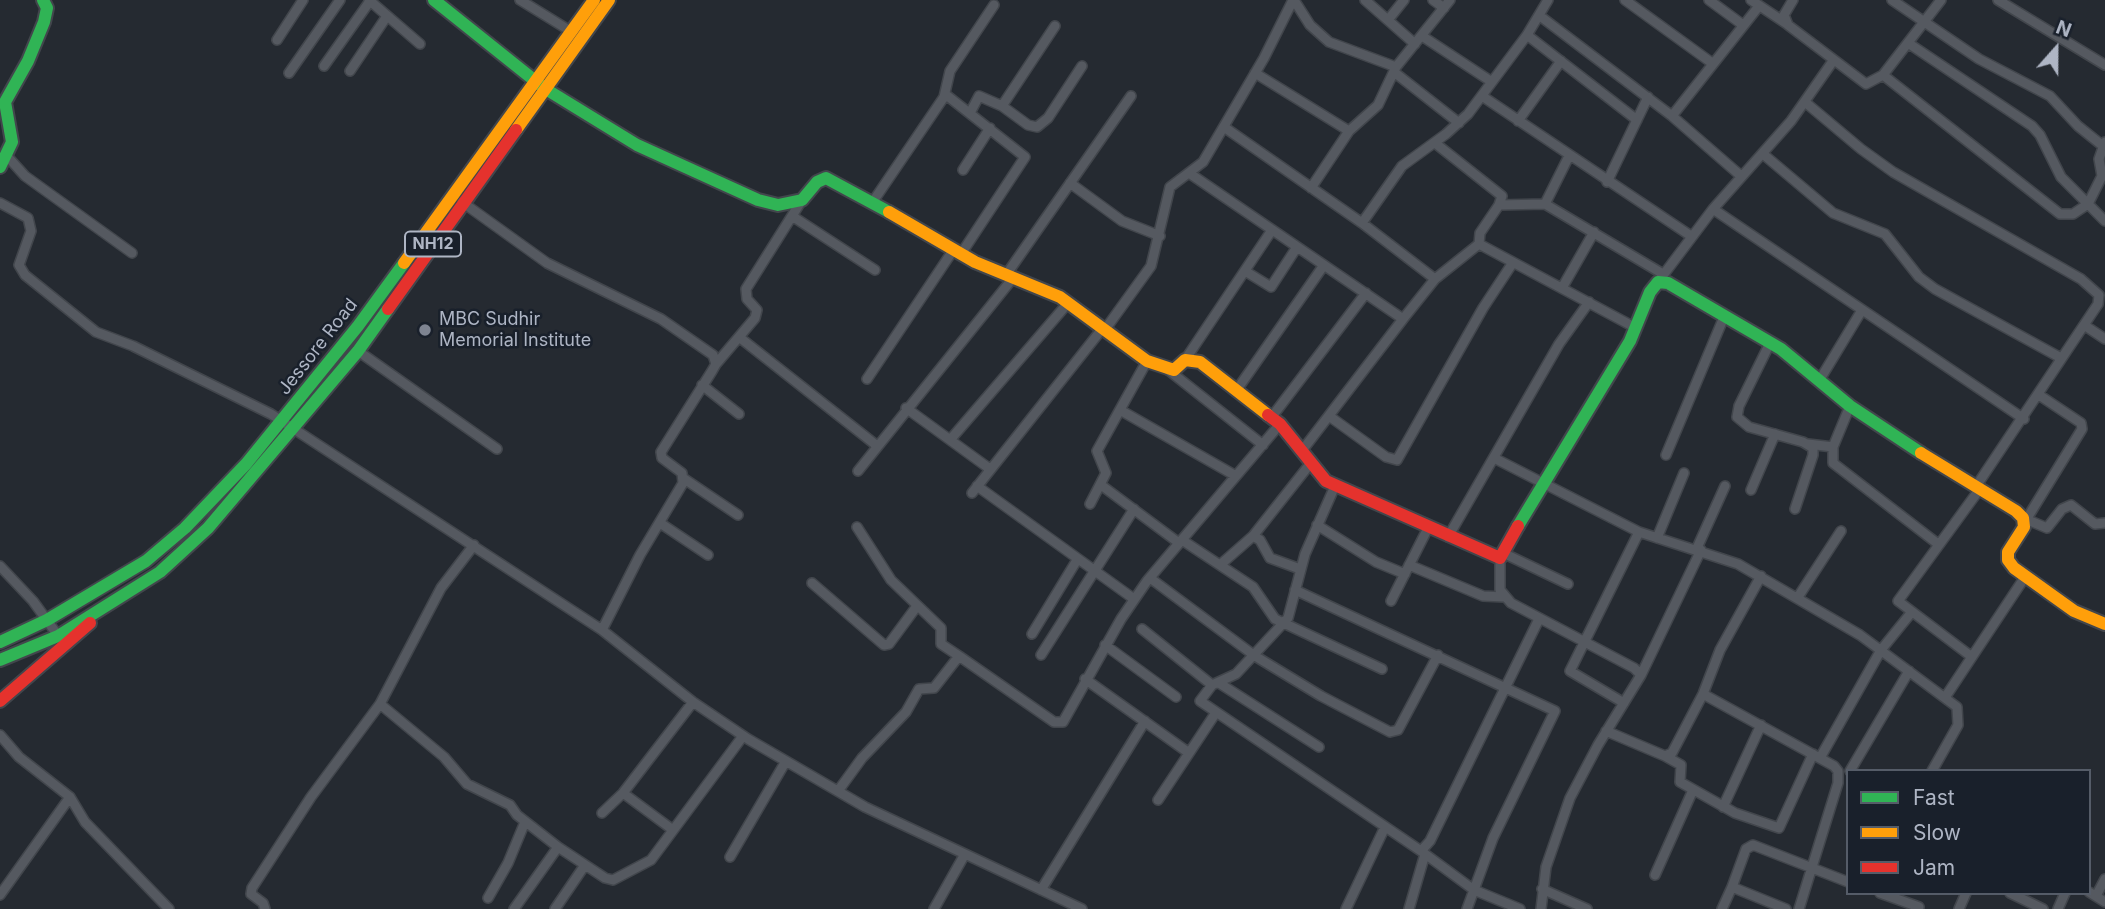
<!DOCTYPE html>
<html>
<head>
<meta charset="utf-8">
<style>
  body { margin:0 }
  #map { position:relative; width:2105px; height:909px; overflow:hidden; background:#252a31; font-family:Inter,sans-serif }
  canvas { display:block }
  .legend { position:absolute; left:1846px; top:769px; width:245px; height:126px; box-sizing:border-box; background:#19202b; border:2px solid #555c68; margin:0; padding:9px 12px; list-style:none; font-size:21px; color:#aeb5c4 }
  .legend li { display:flex; align-items:center; gap:14px; height:35px }
  .legend b { width:35px; border:2px solid #555c68 }
  .north { position:absolute; left:2021px; top:14px; width:70px; height:70px; -webkit-text-stroke:5px #19202b; paint-order:stroke; rotate:21deg; font-size:19px; font-weight:700; line-height:28px; text-align:center; color:#aeb5c4 }
  .north::after { content:''; display:block; margin:auto; width:24px; height:32px; background:#aeb5c4; clip-path:polygon(50% 0,100% 100%,50% 72%,0 100%) }
</style>
</head>
<body>
<div id="map">
<canvas width="2105" height="909"></canvas>
<ul class="legend">
<li><b style="height:9px;background:#30b455"></b>Fast</li>
<li><b style="height:9px;background:#ff9f0a"></b>Slow</li>
<li><b style="height:9px;background:#e5322d"></b>Jam</li>
</ul>
<div class="north">N</div>
</div>
<script>
const g = document.querySelector('canvas').getContext('2d');
g.lineJoin = 'round';
const shape = rows => new Path2D(rows.map(r => 'M' + r).join(''));
function trace(path, color, width, dash) { g.strokeStyle = color; g.lineWidth = width; g.lineCap = dash ? 'butt' : 'round'; g.setLineDash(dash || []); g.stroke(path); }
function label(font, color, halo, rows, align = 'center') {
  g.font = font + ' Inter,sans-serif'; g.lineWidth = 5; g.setLineDash([]); g.textBaseline = 'middle'; g.strokeStyle = halo; g.fillStyle = color; for (const [text, x, y, turn = 0] of rows) {
    g.save(); g.translate(x, y); g.rotate((+turn || 0) * Math.PI / 180); g.textAlign = isNaN(turn) ? turn : align; if (halo) g.strokeText(text, 0, 0); g.fillText(text, 0, 0); g.restore();
  }
}
const street = shape([
  [369,0,420,44],
  [520,0,572,32],
  [1294,0,1310,25,1329,42,1396,67],
  [1365,0,1415,44],
  [1433,0,1444,8],
  [1625,0,1712,63],
  [1709,0,1743,25],
  [1751,0,1787,24],
  [1793,0,1784,15,1788,25,1866,84,1883,75,1941,0],
  [1892,0,1979,59,2050,96,2078,126,2103,146],
  [1998,0,2105,65],
  [1540,16,1672,116,1741,176],
  [1388,20,1404,0],
  [1527,35,1637,120],
  [1422,36,1492,82],
  [277,40,303,0],
  [1908,43,2032,126,2040,135,2061,177,2105,221],
  [324,66,370,1],
  [350,71,387,16],
  [1394,72,1459,123],
  [289,73,340,0],
  [1255,73,1349,131],
  [1883,75,2060,214,2073,214,2088,204,2102,176,2099,159,2105,142],
  [945,94,1025,157,961,254],
  [1482,96,1691,236],
  [1805,102,1861,149,1893,172,2081,279,2099,295,2098,304,1975,488],
  [1002,106,1028,125,1037,127,1048,118,1082,66],
  [970,113,979,96,1002,106,1055,26],
  [1672,116,1759,6],
  [1518,121,1561,61],
  [1224,127,1362,223,1435,279,1479,244],
  [1435,143,1502,196,1499,205,1480,233,1479,244,1636,328],
  [1763,154,1833,213,1885,234,1919,277,1935,289,2061,358],
  [7,156,25,176,132,253],
  [963,170,990,128],
  [1189,173,1403,319,1301,452],
  [1607,182,1648,97],
  [1070,183,1122,221,1160,236],
  [1311,188,1349,131,1378,105,1396,67,1450,0],
  [462,202,547,263,661,319,713,355,716,364,712,371,661,452,662,458,682,473,683,483,640,555,602,630,693,702,748,739,865,807,965,854,934,909],
  [0,203,28,218,31,231,19,265,25,275,96,332,133,346,271,414,602,630],
  [872,203,944,97,950,71,994,5],
  [1545,204,1569,156],
  [1499,205,1545,204,1663,274],
  [1713,209,2024,419],
  [792,216,875,270],
  [1362,223,1402,166,1446,134,1468,114,1527,35,1548,0],
  [1245,271,1271,287,1297,247],
  [1006,275,1131,96],
  [1658,282,1713,209,1791,121,1833,61],
  [1562,288,1594,232],
  [1403,319,1435,279],
  [2084,325,2105,339],
  [1104,331,1151,266,1170,187,1203,162,1264,58,1293,0],
  [739,337,876,445],
  [1770,343,1739,406,1737,417,1749,427,1803,442,1813,448,1813,455,1795,509],
  [358,351,497,449],
  [1185,360,1272,230],
  [716,364,755,318,757,310,747,299,746,289,802,200],
  [1167,369,1263,445],
  [867,379,954,249],
  [1819,381,1862,310],
  [702,385,739,414],
  [1236,391,1324,265],
  [1850,406,1833,447,1833,463,1938,544],
  [906,408,990,469],
  [1120,410,1236,476],
  [1329,416,1386,457,1397,460,1483,308,1512,264],
  [1271,418,1366,293],
  [950,440,1068,303],
  [1808,444,1833,447],
  [1666,455,1724,317],
  [1494,458,1639,532,1738,564,1860,635,1957,707,1958,725,1932,771],
  [858,471,1013,278],
  [683,478,738,515],
  [1101,485,1179,543],
  [977,486,1134,599],
  [1335,486,1305,554,1288,618,1236,674,1212,685,1200,701,1421,851,1430,841,1539,619],
  [1751,490,1775,434],
  [972,493,1102,329],
  [1090,504,1106,473,1097,451,1147,361],
  [2023,518,2047,528,2062,509,2071,505,2095,524,2105,523],
  [2026,520,2082,429,2081,423,2039,395],
  [660,523,708,555],
  [1317,525,1376,562,1405,574],
  [1253,536,1310,464],
  [1448,537,1559,344,1589,302],
  [1657,538,1684,473],
  [1182,540,1253,587,1275,619,1382,669],
  [1697,548,1725,486],
  [1503,553,1568,584],
  [1500,558,1500,590,1511,603,1634,668,1641,675,1598,745,1570,798,1546,867,1541,909],
  [1220,565,1253,536,1260,540,1270,558,1300,569],
  [1409,565,1483,596,1504,597],
  [0,566,33,601,59,637],
  [1150,578,1255,656,1321,696,1390,732,1398,730,1438,655],
  [812,583,884,645,889,644,917,606],
  [1295,590,1555,711,1493,838,1467,909],
  [1798,597,1841,531],
  [1391,601,1428,528],
  [1142,629,1212,685],
  [1032,634,1077,560],
  [1105,645,1176,697],
  [1041,655,1134,509],
  [959,656,1054,722,1063,722,1121,619,1147,581,1280,424],
  [1972,657,1898,601,1979,490],
  [1641,675,1701,550],
  [1085,679,1189,753],
  [1219,683,1319,747],
  [1703,694,1834,766,1838,771,1838,783,1799,909],
  [1946,696,2025,577],
  [1624,703,1570,671,1639,532],
  [380,704,444,757,467,784,510,805,517,815,558,847,605,878,613,880,651,860,743,736],
  [1606,731,1665,756,1672,753,1703,694,1720,650,1761,576],
  [0,735,19,757,70,797,85,822,169,909],
  [1665,756,1681,765,1680,782,1735,813,1779,828,1813,754],
  [1820,758,1881,650,1911,613],
  [1850,771,1909,671],
  [838,791,862,758,906,712,919,689,934,688,959,656,941,644,941,628,891,580,857,527],
  [623,793,673,830],
  [1158,800,1215,714],
  [1723,807,1761,725],
  [602,813,623,793,693,702],
  [1421,851,1474,890,1520,909],
  [965,854,1082,909],
  [730,857,786,761],
  [1655,875,1693,790],
  [1732,887,1746,849,1753,845,1848,882],
  [1542,889,1587,909],
  [1041,890,1145,721],
  [2089,892,2105,902],
  [1880,893,1919,907],
  [2010,893,2043,909],
  [0,895,70,797],
  [2096,896,2105,879],
  [488,898,508,863,525,822],
  [265,909,263,903,251,894,252,888,311,797,380,704,441,588,474,545],
  [514,909,558,847],
  [555,909,585,865],
  [1346,909,1385,827],
  [1409,909,1425,854],
  [1722,909,1732,887,1786,909],
  [1959,909,1966,893],
  [2058,909,2065,893]
]);
const fast = shape([
  [434,0,544,88,637,145,758,200,778,205,802,200,817,182,826,178,889,212],
  [0,167,12,142,5,102,28,61,44,22,47,8,43,0],
  [1518,526,1630,341,1650,292,1658,282,1668,283,1781,349,1850,406,1921,453],
  [0,642,47,620,146,561,185,528,246,464,358,326,404,263],
  [0,660,58,636,160,572,208,528,358,351,388,309]
]);
const slow = shape([
  [516,130,609,0],
  [889,212,975,262,1060,297,1147,361,1174,370,1185,360,1200,362,1268,415],
  [404,263,594,0],
  [1921,453,2016,511,2023,518,2024,527,2008,552,2008,560,2014,568,2074,611,2105,624]
]);
const jam = shape([
  [388,309,516,130],
  [1268,415,1280,424,1326,481,1500,558,1518,526],
  [0,701,90,623]
]);
trace(street, '#42464c', 12);
trace(fast, '#42464c', 16);
trace(slow, '#42464c', 16);
trace(jam, '#42464c', 16);
trace(street, '#555960', 9);
trace(fast, '#30b455', 12);
trace(slow, '#ff9f0a', 12);
trace(jam, '#e5322d', 12);
for (const [x, y, r, color] of [
  [425,330,7,"#7e8491"]
]) { const dot = new Path2D(); dot.arc(x, y, r, 0, 2 * Math.PI); g.fillStyle = color; g.fill(dot); trace(dot, '#19202b', 2.5); }
for (const [x, y, w] of [
  [433,244,56]
]) { const box = new Path2D(); box.roundRect(x - w / 2, y - 12.5, w, 25, 5); g.fillStyle = '#19202b'; g.fill(box); trace(box, '#aeb5c4', 2); }
label('bold 16px', '#aeb5c4', null, [
  ["NH12",433,244]
]);
label('18px', '#aeb5c4', '#19202b', [
  ["MBC Sudhir",439,320],
  ["Memorial Institute",439,341]
], 'left');
label('18px', '#aeb5c4', '#19202b', [
  ["Jessore Road",318,347,-52]
]);
</script>
</body>
</html>
